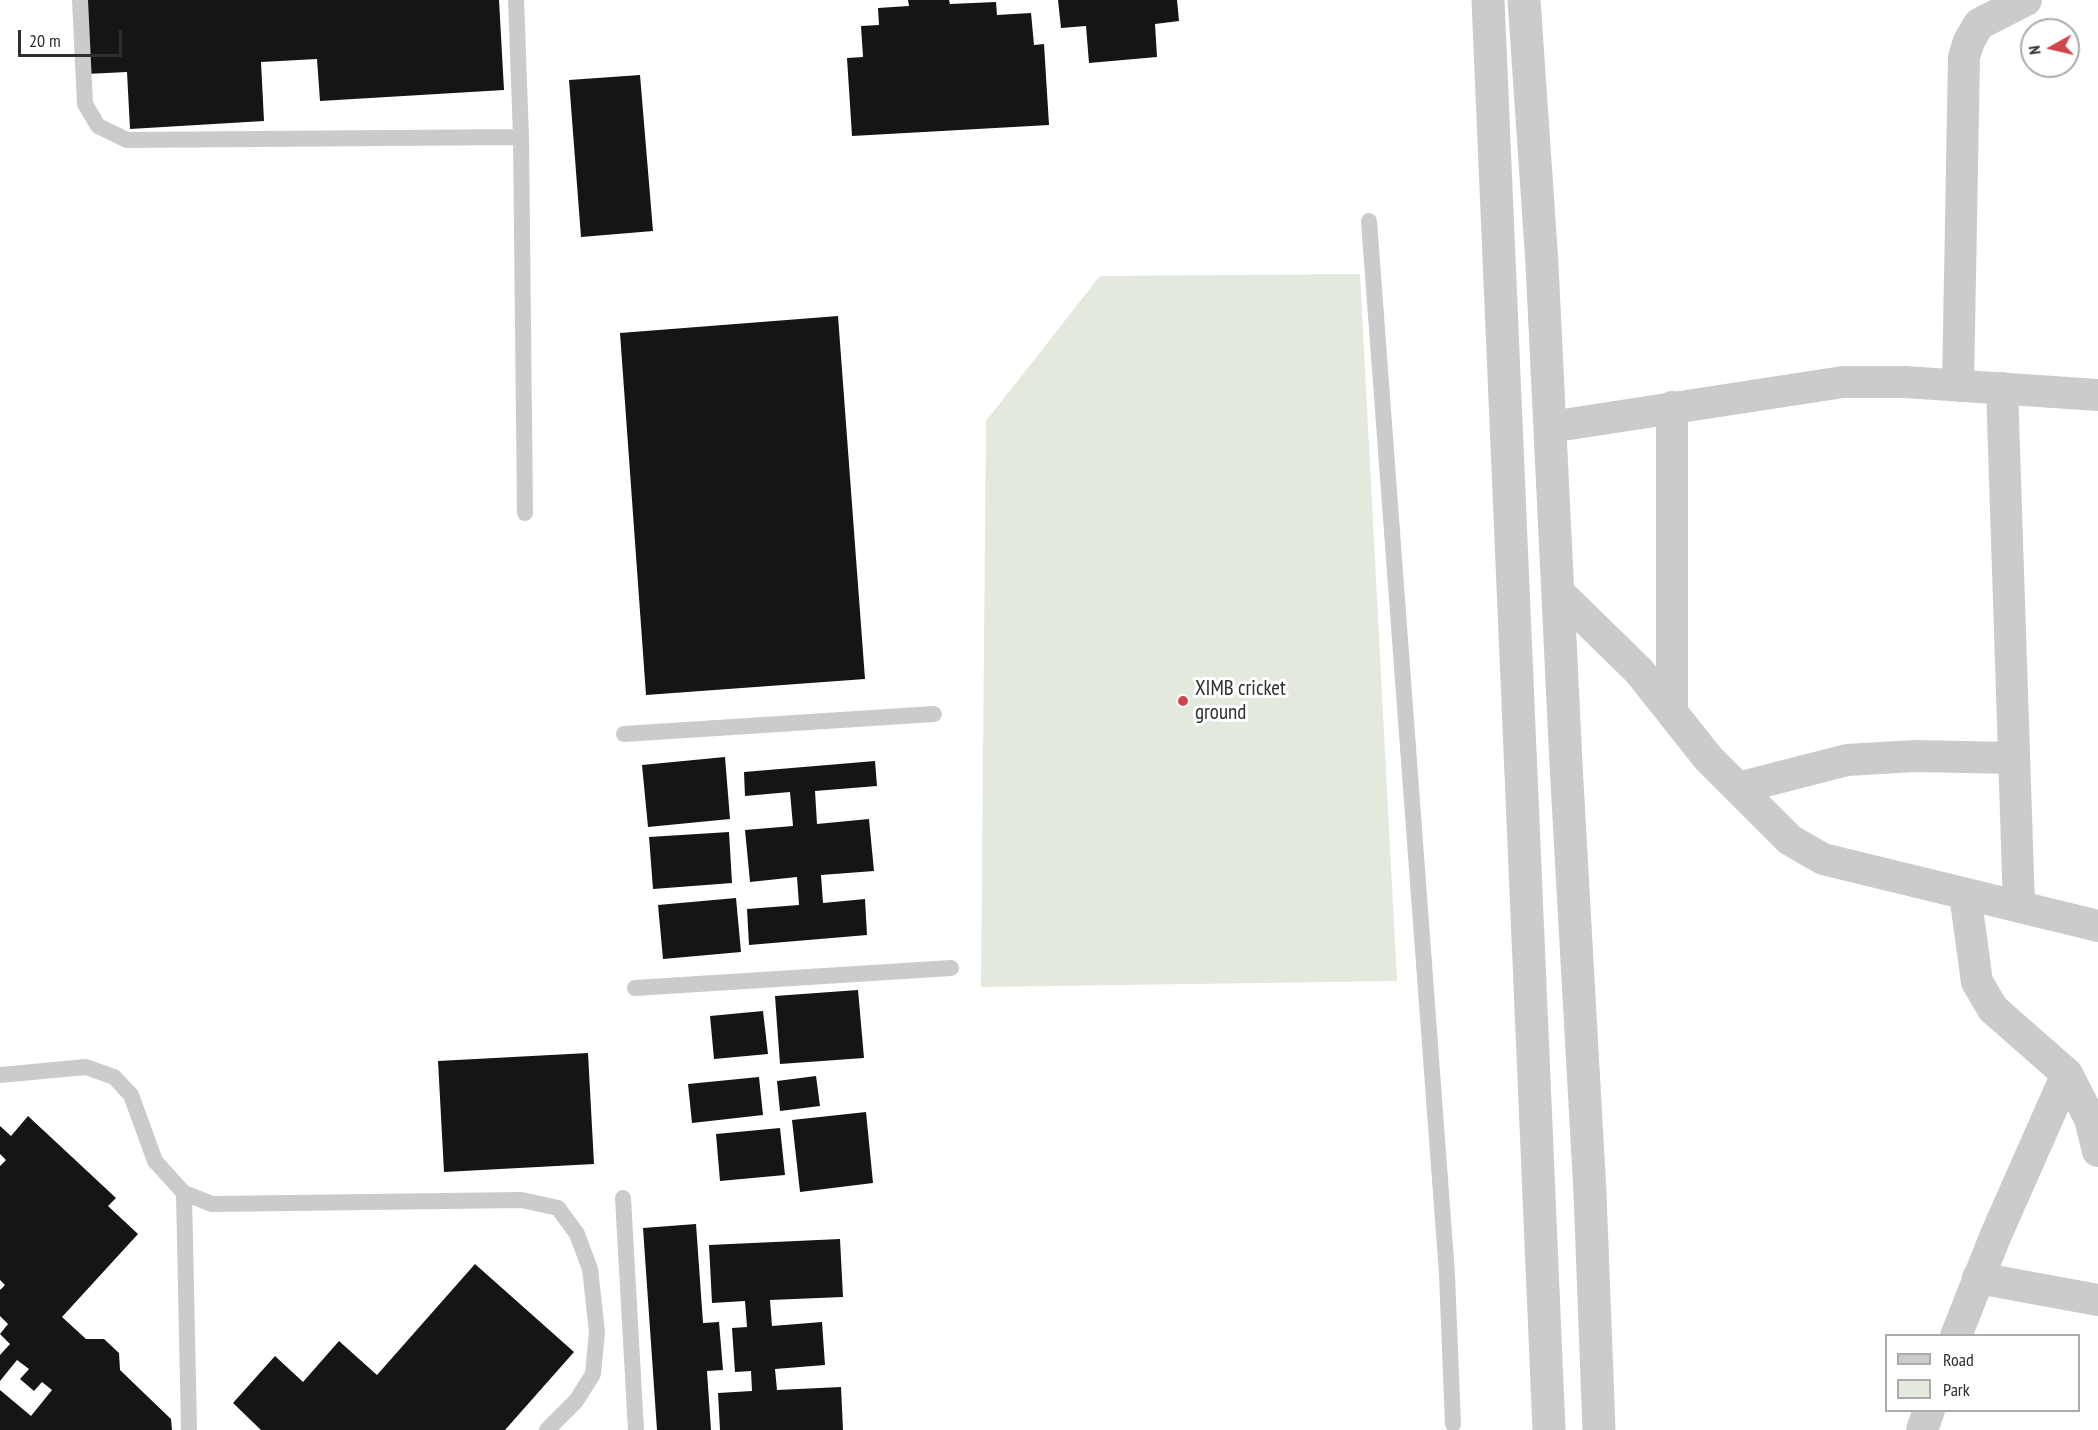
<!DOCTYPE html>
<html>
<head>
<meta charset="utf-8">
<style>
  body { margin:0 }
  #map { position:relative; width:2098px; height:1430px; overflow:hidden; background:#fff; font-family:"PT Sans Narrow",sans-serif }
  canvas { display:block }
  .legend { position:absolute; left:1885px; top:1334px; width:195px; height:78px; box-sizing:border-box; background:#fff; border:2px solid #ababab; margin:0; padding:8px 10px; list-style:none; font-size:18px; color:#2e2e2e }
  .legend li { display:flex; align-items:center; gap:12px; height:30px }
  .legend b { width:30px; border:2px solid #ababab }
  .north { position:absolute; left:2020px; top:18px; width:60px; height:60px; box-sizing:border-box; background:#fff; border:2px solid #ababab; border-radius:50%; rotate:262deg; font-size:16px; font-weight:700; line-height:24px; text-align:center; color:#2e2e2e }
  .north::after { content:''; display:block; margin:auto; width:21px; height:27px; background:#cf4648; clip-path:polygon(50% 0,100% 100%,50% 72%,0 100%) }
  .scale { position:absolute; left:18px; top:30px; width:104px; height:27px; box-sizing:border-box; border:3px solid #2e2e2e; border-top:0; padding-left:8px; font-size:18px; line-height:21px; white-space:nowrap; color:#2e2e2e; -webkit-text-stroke:4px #fff; paint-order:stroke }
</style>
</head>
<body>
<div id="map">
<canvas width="2098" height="1430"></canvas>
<ul class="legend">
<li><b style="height:8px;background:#cbcbcb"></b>Road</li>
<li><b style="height:16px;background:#e3e9dd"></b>Park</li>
</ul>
<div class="north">N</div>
<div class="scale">20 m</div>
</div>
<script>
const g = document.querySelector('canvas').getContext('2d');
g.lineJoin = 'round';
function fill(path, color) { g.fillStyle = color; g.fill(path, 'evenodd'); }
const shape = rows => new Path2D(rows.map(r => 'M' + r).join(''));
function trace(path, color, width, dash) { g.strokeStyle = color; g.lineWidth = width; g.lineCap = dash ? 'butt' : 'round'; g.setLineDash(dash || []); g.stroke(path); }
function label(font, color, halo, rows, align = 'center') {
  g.font = font + ' "PT Sans Narrow",sans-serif'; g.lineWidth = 6; g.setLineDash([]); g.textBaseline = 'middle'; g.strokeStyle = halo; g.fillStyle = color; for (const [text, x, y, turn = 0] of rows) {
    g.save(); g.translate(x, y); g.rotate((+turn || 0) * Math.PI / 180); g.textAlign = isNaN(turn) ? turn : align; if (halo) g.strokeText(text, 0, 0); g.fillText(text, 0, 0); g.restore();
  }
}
fill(shape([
  [1360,274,1397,981,981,987,986,421,1100,276]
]), '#e3e9dd');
fill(shape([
  [81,0,499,0,504,90,320,101,317,59,261,62,264,121,130,129,127,72,86,74],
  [908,0,949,0,950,4,996,2,997,15,1031,13,1034,45,1044,44,1049,125,852,136,847,58,863,57,861,26,879,25,878,8,909,6],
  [1058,0,1177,0,1179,21,1155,24,1157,57,1089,63,1086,26,1061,28],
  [640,75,653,231,581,237,569,80],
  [838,316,865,679,646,695,620,333],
  [725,757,730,819,648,827,642,765],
  [875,761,877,786,815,791,817,824,869,819,874,871,821,875,823,903,865,899,867,935,749,945,747,909,799,905,797,877,750,882,745,830,793,826,790,792,745,796,744,772],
  [729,832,732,883,653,889,649,837],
  [736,898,741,952,663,959,658,905],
  [858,990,864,1058,780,1064,775,996],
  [763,1011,768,1054,714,1059,710,1016],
  [588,1053,594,1164,444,1172,438,1061],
  [816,1076,820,1106,780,1111,777,1081],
  [759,1077,763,1115,692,1123,688,1084],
  [866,1112,873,1183,800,1192,792,1120],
  [28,1116,116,1198,108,1206,138,1234,62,1317,86,1339,104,1339,119,1353,120,1370,171,1419,172,1430,0,1430,0,1390,31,1416,52,1390,42,1382,34,1391,20,1379,29,1369,17,1360,0,1381,0,1355,10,1344,0,1334,8,1324,0,1316,0,1290,5,1285,0,1280,0,1166,6,1160,0,1154,0,1126,11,1136],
  [780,1128,785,1175,720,1181,716,1134],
  [696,1224,703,1323,719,1322,723,1370,707,1371,711,1430,657,1430,643,1228],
  [840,1239,843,1297,770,1300,772,1326,822,1322,825,1365,775,1369,777,1390,841,1387,843,1430,720,1430,718,1393,752,1391,751,1371,735,1372,732,1328,747,1327,745,1301,712,1303,709,1245],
  [475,1264,574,1352,505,1430,261,1430,233,1403,275,1356,303,1382,339,1341,377,1375]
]), '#151515');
trace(shape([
  [80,0,85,104,98,126,127,140,521,137],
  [516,0,521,137,525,513],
  [1369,221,1447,1274,1453,1424],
  [624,734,934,714],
  [635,988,951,968],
  [0,1075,86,1067,114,1077,131,1095,155,1161,184,1193,212,1204,522,1200,558,1208,577,1234,590,1269,597,1332,593,1374,576,1401,547,1430],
  [184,1193,189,1430],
  [623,1198,636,1430]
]), '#cbcbcb', 16);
trace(shape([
  [1958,386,1964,57,1969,41,1979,24,2026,0],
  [2002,388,2019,906],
  [1550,427,1843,382,1905,382,2098,395],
  [1558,592,1639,671,1708,758,1790,840,1823,859,2098,926],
  [1672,712,1672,407],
  [1738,788,1847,760,1915,756,2014,758],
  [1965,894,1977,982,1993,1009,2067,1074,2090,1119,2098,1151],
  [1978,1278,2098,1300],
  [1956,1336,1995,1237,2067,1074],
  [1922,1430,1929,1410]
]), '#cbcbcb', 32);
trace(shape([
  [1488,0,1549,1430],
  [1524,0,1542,264,1566,764,1590,1193,1599,1430]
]), '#cbcbcb', 33);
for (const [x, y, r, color] of [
  [1183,701,6,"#cf4648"]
]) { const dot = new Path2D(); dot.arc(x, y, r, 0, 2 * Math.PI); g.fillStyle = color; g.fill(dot); trace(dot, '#fff', 2); }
label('21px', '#2e2e2e', '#fff', [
  ["XIMB cricket",1195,689],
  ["ground",1195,713]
], 'left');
</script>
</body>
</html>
